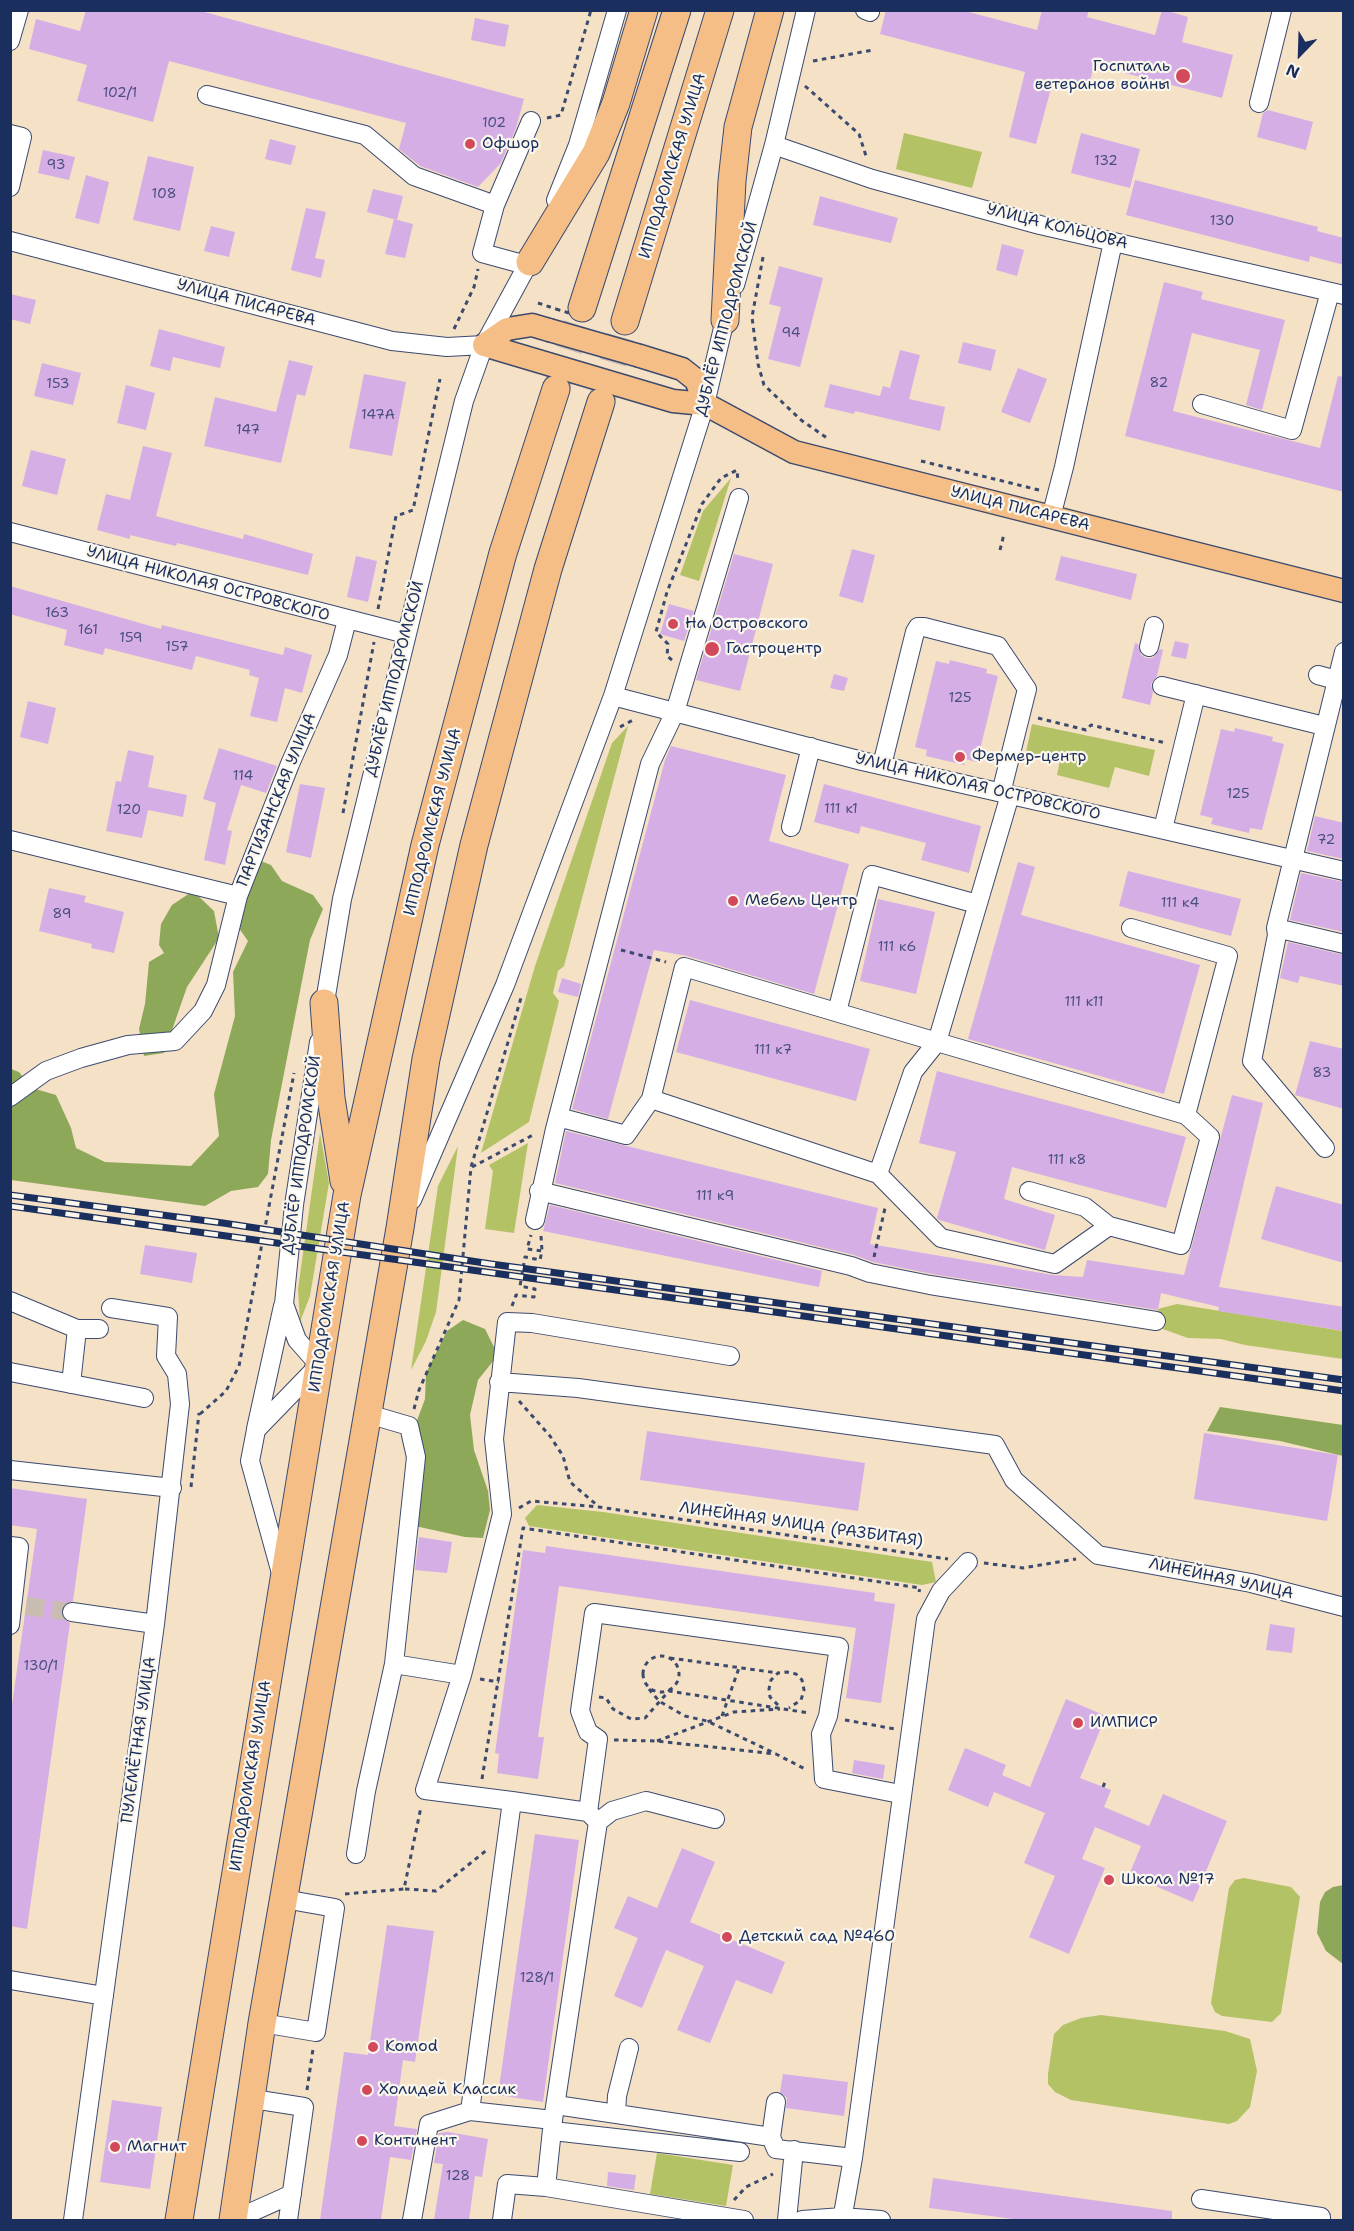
<!DOCTYPE html>
<html>
<head>
<meta charset="utf-8">
<style>
  body { margin:0 }
  #map { position:relative; width:1354px; height:2231px; overflow:hidden; background:#f4e1c6; font-family:"Shantell Sans",sans-serif }
  canvas { display:block }
  .frame { position:absolute; inset:0; border:12px solid #1b2f5e; pointer-events:none }
  .north { position:absolute; left:1270px; top:24px; width:60px; height:60px; -webkit-text-stroke:4px #fbf7ec; paint-order:stroke; rotate:203deg; font-size:16px; font-weight:700; line-height:24px; text-align:center; color:#1b2f5e }
  .north::after { content:''; display:block; margin:auto; width:21px; height:27px; background:#1b2f5e; clip-path:polygon(50% 0,100% 100%,50% 72%,0 100%) }
</style>
</head>
<body>
<div id="map">
<canvas width="1354" height="2231"></canvas>
<div class="frame"></div>
<div class="north">N</div>
</div>
<script>
const g = document.querySelector('canvas').getContext('2d');
g.lineJoin = 'round';
function fill(path, color) { g.fillStyle = color; g.fill(path, 'evenodd'); }
const shape = rows => new Path2D(rows.map(r => 'M' + r).join(''));
function trace(path, color, width, dash) { g.strokeStyle = color; g.lineWidth = width; g.lineCap = dash ? 'butt' : 'round'; g.setLineDash(dash || []); g.stroke(path); }
function label(font, color, halo, rows, align = 'center') {
  g.font = font + ' "Shantell Sans",sans-serif'; g.lineWidth = 4.5; g.setLineDash([]); g.textBaseline = 'middle'; g.strokeStyle = halo; g.fillStyle = color; for (const [text, x, y, turn = 0] of rows) {
    g.save(); g.translate(x, y); g.rotate((+turn || 0) * Math.PI / 180); g.textAlign = isNaN(turn) ? turn : align; if (halo) g.strokeText(text, 0, 0); g.fillText(text, 0, 0); g.restore();
  }
}
fill(shape([
  [904,133,982,152,972,188,896,169],
  [731,478,699,581,680,575,703,511],
  [1032,724,1155,750,1149,776,1115,767,1109,788,1057,775,1060,760,1026,752],
  [628,726,564,966,558,971,553,993,559,1001,529,1122,481,1153,535,966,612,743],
  [320,1133,329,1183,310,1296,300,1322,298,1289],
  [528,1143,514,1233,485,1229,493,1171,489,1165],
  [458,1146,436,1312,426,1341,411,1370,438,1186],
  [1177,1304,1343,1331,1343,1359,1245,1345,1221,1339,1188,1338,1160,1328,1158,1309],
  [537,1505,603,1512,932,1562,936,1582,922,1585,529,1526,525,1518],
  [1244,1878,1291,1887,1300,1897,1281,2013,1272,2022,1222,2016,1215,2012,1211,2003,1229,1888,1235,1880],
  [1101,2015,1225,2031,1250,2039,1257,2071,1250,2107,1237,2121,1229,2124,1071,2100,1055,2092,1048,2084,1048,2074,1054,2034,1063,2025,1081,2018],
  [657,2153,733,2165,726,2206,650,2194]
]), '#b3c265');
fill(shape([
  [258,860,271,865,282,881,313,895,323,909,310,940,271,1140,268,1174,258,1187,231,1191,205,1206,11,1180,11,1069,19,1072,32,1088,56,1095,71,1128,76,1148,105,1162,191,1166,219,1136,214,1094,235,1016,233,972,248,941,236,924],
  [193,891,214,911,219,938,187,987,164,1053,144,1056,139,1029,145,1004,149,962,164,953,159,945,161,924,172,905],
  [463,1320,485,1329,498,1355,478,1380,470,1415,474,1450,488,1491,490,1510,483,1538,465,1537,415,1526,415,1426,425,1399,426,1373,447,1331],
  [1220,1407,1343,1425,1343,1456,1280,1441,1207,1431],
  [1343,1885,1344,1885,1343,1964,1326,1951,1317,1933,1320,1902,1325,1892,1333,1887]
]), '#8ea85a');
fill(shape([
  [86,10,197,10,524,99,516,128,501,163,478,187,420,166,399,149,406,123,169,61,153,122,77,101,87,65,29,49,36,19,80,31],
  [886,10,961,10,1037,30,1042,10,1089,10,1087,17,1155,35,1162,10,1164,10,1188,17,1182,42,1233,55,1222,98,1094,65,1088,90,1053,81,1036,144,1009,137,1025,72,880,34],
  [475,18,509,25,505,47,471,40],
  [1268,110,1313,122,1306,150,1257,137,1263,113],
  [1081,133,1140,149,1130,188,1071,173],
  [270,139,296,146,291,165,265,159],
  [43,150,75,157,69,180,38,173],
  [148,156,194,167,180,231,133,220],
  [86,175,109,182,99,224,75,218],
  [1135,180,1318,227,1317,231,1344,238,1344,265,1310,256,1309,262,1126,215],
  [373,189,403,196,397,220,367,212],
  [820,196,898,218,891,243,813,225],
  [306,208,326,212,315,258,325,260,321,278,291,270],
  [394,219,413,224,405,258,385,254],
  [211,226,235,232,229,257,204,251],
  [1002,244,1024,250,1017,276,996,270],
  [779,266,823,278,800,367,768,359,781,307,769,304],
  [1164,282,1203,292,1201,299,1285,320,1262,410,1246,405,1260,350,1192,333,1173,411,1320,448,1338,376,1344,377,1344,492,1125,436],
  [10,294,36,300,30,324,10,319],
  [159,329,225,347,220,368,173,357,170,371,150,366],
  [963,342,996,350,991,371,958,363],
  [900,350,920,355,909,399,945,407,940,431,855,411,854,414,824,407,830,384,880,396,883,386,890,388],
  [289,360,313,366,305,396,297,394,281,463,204,446,215,397,276,412],
  [42,363,81,373,73,405,34,396],
  [1018,368,1047,379,1030,423,1001,412],
  [364,374,406,382,392,456,349,448],
  [126,385,155,393,146,430,117,423],
  [143,446,172,453,156,516,243,539,244,534,313,554,308,575,177,543,176,546,130,535,130,539,97,530,106,494,130,500],
  [31,450,66,459,57,495,22,486],
  [852,549,875,555,863,603,839,596],
  [734,554,773,564,740,691,696,680],
  [356,556,377,561,368,602,347,597],
  [1061,556,1137,574,1131,600,1055,580],
  [10,586,161,629,162,625,283,655,285,647,312,655,302,693,285,688,277,722,250,716,259,678,249,675,250,670,196,656,192,670,105,648,103,655,64,645,67,630,10,614],
  [669,604,694,611,684,641,660,634],
  [1175,641,1189,644,1186,659,1171,656],
  [1135,643,1138,644,1141,655,1146,658,1153,658,1160,649,1163,650,1157,676,1151,684,1153,692,1150,705,1122,698],
  [950,660,987,669,986,673,998,676,977,762,965,759,964,765,926,756,927,750,915,747,936,661,949,664],
  [834,674,848,678,844,691,830,688],
  [28,701,56,708,48,744,20,737],
  [1235,728,1273,737,1272,741,1284,744,1262,830,1250,828,1249,833,1211,824,1213,818,1200,815,1221,729,1234,732],
  [671,746,786,775,769,841,849,864,814,994,687,956,654,950,608,1119,572,1109,665,760],
  [219,748,277,766,266,793,241,785,227,830,232,831,225,865,204,860,216,803,203,799],
  [128,750,154,756,148,787,187,795,183,817,148,810,142,838,106,831,116,781,121,782],
  [300,784,325,788,311,858,286,852],
  [824,784,981,826,969,873,921,860,926,843,861,826,859,834,814,822],
  [1315,816,1344,823,1344,859,1307,851],
  [1018,862,1035,867,1021,915,1200,965,1164,1094,968,1039],
  [1128,871,1241,899,1231,936,1119,906],
  [1301,873,1344,882,1344,932,1290,920],
  [49,888,86,896,84,902,124,912,114,953,91,948,92,944,39,931],
  [878,899,935,912,916,994,860,981],
  [1288,942,1344,955,1344,986,1300,976,1298,983,1280,978],
  [562,978,581,984,578,997,558,992],
  [690,1000,870,1049,856,1101,676,1052],
  [1310,1041,1344,1049,1344,1109,1295,1095],
  [937,1071,1186,1137,1166,1208,1012,1167,1004,1199,1055,1215,1045,1250,939,1220,937,1218,956,1152,919,1143],
  [1232,1095,1263,1103,1219,1287,1344,1307,1344,1331,1218,1311,1219,1307,1161,1293,1158,1310,932,1274,873,1262,854,1255,555,1183,566,1131,878,1208,870,1244,1053,1275,1083,1277,1087,1260,1184,1275],
  [1276,1186,1344,1205,1344,1263,1261,1239],
  [550,1205,822,1271,819,1287,543,1231],
  [145,1245,197,1253,192,1283,140,1274],
  [647,1431,865,1463,858,1511,640,1480],
  [1204,1433,1338,1455,1327,1521,1194,1499],
  [10,1488,87,1499,73,1601,64,1605,61,1611,65,1620,70,1623,27,1929,10,1926,10,1719,37,1529,10,1525],
  [419,1537,452,1542,447,1573,415,1570],
  [546,1546,875,1593,874,1601,895,1604,881,1703,846,1698,856,1628,559,1586,538,1737,544,1737,538,1779,497,1773,499,1754,495,1753,523,1550,545,1553],
  [1270,1624,1295,1628,1292,1653,1266,1650],
  [1066,1699,1106,1716,1080,1778,1111,1790,1104,1807,1149,1826,1163,1794,1227,1821,1193,1902,1129,1875,1141,1846,1095,1827,1082,1859,1105,1868,1069,1954,1029,1937,1055,1876,1024,1863,1045,1813,994,1792,988,1807,948,1790,965,1748,1006,1765,1002,1775,1030,1787],
  [854,1760,885,1765,883,1779,852,1773],
  [535,1834,579,1840,543,2102,498,2095],
  [682,1848,715,1862,690,1922,785,1962,772,1994,736,1980,710,2043,677,2030,704,1966,666,1950,642,2008,614,1996,638,1938,614,1928,628,1896,657,1908],
  [387,1925,434,1931,415,2062,403,2060,394,2126,417,2129,411,2160,390,2157,381,2220,320,2220,344,2052,368,2055],
  [783,2074,848,2082,844,2116,786,2108,787,2098,780,2092],
  [112,2100,162,2107,150,2189,100,2182],
  [448,2132,488,2139,482,2177,475,2176,469,2220,434,2220,443,2164,434,2163,439,2133],
  [608,2172,636,2175,634,2190,607,2186],
  [933,2178,1172,2211,1172,2220,1021,2220,929,2208]
]), '#d6aee6');
trace(shape([
  [26,1606,72,1612]
]), '#c9bdb1', 18, [18, 9]);
trace(shape([
  [556,389,582,308],
  [601,402,625,321]
]), '#c9bdb1', 27, [27, 14]);
const minor = shape([
  [865,10,870,12],
  [10,41,19,10],
  [207,95,365,135,414,176,495,205,482,253,526,265],
  [1259,103,1282,10],
  [10,134,22,137,10,187],
  [774,145,872,179,1040,225,1344,295],
  [556,200,578,145,617,10],
  [495,205,531,121],
  [10,241,392,341,447,347,484,345],
  [735,285,774,145,806,10],
  [1202,404,1292,430,1330,292],
  [1051,517,1064,467,1113,242],
  [10,532,406,634],
  [1149,647,1154,626],
  [1318,675,1336,680],
  [1162,686,1324,726],
  [613,696,862,761,1344,871],
  [882,765,915,632,918,627,924,627,998,646,1027,689,1001,793],
  [1010,795,937,1042,684,967,651,1099,878,1174,941,1238,1055,1264,1109,1226,1181,1245,1210,1137,1186,1115],
  [791,827,811,747],
  [1163,829,1196,694],
  [10,840,238,896],
  [1276,928,1344,944],
  [837,1012,872,875,977,904],
  [323,1014,342,899,464,401,484,345,534,253],
  [10,1097,46,1071,81,1058,128,1045,175,1041,203,1011,216,985,238,896,290,764,338,655,347,620],
  [558,1117,626,1135,651,1099],
  [1325,1148,1252,1061,1277,935,1276,928,1344,652],
  [878,1174,913,1072,937,1042,1186,1115,1228,956,1131,928],
  [539,1191,851,1266,870,1273,930,1285,1156,1321],
  [1029,1191,1085,1207,1109,1226],
  [412,1200,505,985,613,696,705,404,727,311],
  [535,1220,555,1129,650,764,675,712,739,498],
  [10,1301,77,1329,99,1329],
  [10,1372,144,1398],
  [499,1382,578,1388,995,1445,1014,1480,1098,1555,1251,1583,1344,1607],
  [71,1384,77,1329],
  [256,1429,283,1306],
  [10,1470,172,1488],
  [10,1546,19,1547,10,1625],
  [281,1573,250,1461,256,1430,319,1365,297,1340,284,1304,294,1205,319,1042],
  [72,1612,155,1624],
  [394,1664,462,1675],
  [512,1801,588,1812,598,1739,588,1732,580,1711,594,1613,839,1647,828,1716,821,1734,824,1779,900,1794],
  [598,1822,612,1811,646,1801,715,1819],
  [356,1854,366,1791,394,1664,416,1457,409,1426,368,1414],
  [10,1980,104,1996],
  [262,2023,316,2032,335,1908,284,1899],
  [253,2099,304,2107,288,2220],
  [556,2105,771,2137,776,2102],
  [616,2114,617,2096,629,2048],
  [553,2120,598,1822,588,1812],
  [553,2131,740,2152],
  [771,2137,776,2149,853,2158],
  [546,2187,553,2120,470,2111,512,1801,425,1790,462,1675,502,1514,494,1439,507,1322,532,1323,730,1356],
  [1201,2199,1321,2217,1321,2220],
  [73,2220,155,1624,180,1404,177,1374,166,1356,168,1317,111,1308],
  [234,2220,292,2194],
  [412,2220,429,2124,470,2111],
  [502,2220,507,2184,546,2187,744,2220],
  [787,2220,794,2150],
  [802,2220,842,2217,881,2220],
  [842,2220,853,2158,926,1619,941,1591,968,1562]
]);
const major = shape([
  [484,345,673,401,705,404,794,452,1344,591],
  [484,345,507,329,532,325,549,330],
  [640,356,682,369,696,380,705,404]
]);
const highway = shape([
  [530,262,596,153,616,103,644,10],
  [582,308,677,10],
  [725,320,732,181,738,127,770,10],
  [625,321,720,10],
  [324,1003,331,1098,344,1181],
  [179,2220,347,1195,425,845,503,553,556,389],
  [233,2220,262,2023,400,1228,426,1059,474,845,548,569,601,402]
]);
trace(minor, '#3c4a6e', 20);
trace(major, '#3c4a6e', 25);
trace(highway, '#3c4a6e', 29);
trace(shape([
  [813,61,873,50],
  [805,86,859,134,867,159],
  [547,118,561,115,591,10],
  [763,257,752,317,758,364,764,385,801,420,827,438],
  [538,303,556,309],
  [454,329,474,287,478,269],
  [921,461,1039,490],
  [1000,550,1004,534],
  [378,609,396,516,413,510,440,379],
  [672,660,667,656,668,644,656,632,667,592,702,504,721,478,737,470,738,481],
  [1038,718,1086,730,1091,725,1166,743],
  [620,727,633,720],
  [343,813,374,642],
  [621,950,666,962],
  [472,1167,535,1134],
  [541,1236,542,1251],
  [874,1257,885,1208],
  [512,1306,516,1295,534,1297,535,1289,520,1286,525,1257,540,1260,542,1251,527,1249,531,1235],
  [519,1401,550,1436,563,1456,570,1482,598,1506],
  [414,1409,419,1390,459,1300,471,1167,521,998],
  [200,1414,226,1391,239,1366,294,1073],
  [191,1487,199,1413],
  [519,1508,531,1501,599,1507,948,1559],
  [984,1563,1023,1568,1076,1559],
  '643 1674a18 18 0 1 1 36 0a18 18 0 1 1-36 0Z',
  [670,1658,778,1673],
  [480,1679,499,1682],
  [649,1689,659,1701,685,1716,707,1721,772,1752],
  [599,1697,606,1698,613,1709,631,1719,645,1718,669,1691,809,1713],
  [778,1705,770,1697,769,1689,771,1680,778,1673,787,1672,796,1674,802,1680,804,1690,801,1700,789,1708],
  [722,1716,739,1668],
  [845,1720,895,1729],
  [614,1740,657,1741,776,1754,807,1770],
  [657,1741,734,1712,780,1709],
  [482,1779,523,1528,920,1588,919,1592],
  [1103,1787,1105,1782],
  [405,1889,436,1891,488,1849],
  [345,1894,404,1889,421,1807],
  [307,2090,313,2049],
  [734,2200,746,2187,773,2174]
]), '#3c4a6e', 3, [4.5, 4.5]);
trace(minor, '#fff', 18);
trace(major, '#f6be87', 22);
trace(highway, '#f6be87', 27);
const rail = shape([
  [10,1195,223,1223,491,1264,1344,1380],
  [10,1206,1344,1391]
]);
trace(rail, '#1b2f5e', 7);
trace(rail, '#fbf7ec', 4.5, [14]);
const majorBridge = shape([
  [549,330,640,356]
]);
trace(majorBridge, '#3c4a6e', 25, []);
trace(shape([
  [556,309,569,313]
]), '#3c4a6e', 3, [4.5, 4.5]);
trace(majorBridge, '#f6be87', 22);
for (const [x, y, r, color] of [
  [1183,76,8,"#d1495b"],
  [470,144,6,"#d1495b"],
  [673,624,6,"#d1495b"],
  [712,649,8,"#d1495b"],
  [960,757,6,"#d1495b"],
  [733,901,6,"#d1495b"],
  [1078,1723,6,"#d1495b"],
  [1109,1880,6,"#d1495b"],
  [727,1937,6,"#d1495b"],
  [373,2047,6,"#d1495b"],
  [367,2090,6,"#d1495b"],
  [362,2141,6,"#d1495b"],
  [115,2147,6,"#d1495b"]
]) { const dot = new Path2D(); dot.arc(x, y, r, 0, 2 * Math.PI); g.fillStyle = color; g.fill(dot); trace(dot, '#fbf7ec', 2); }
label('14px', '#4a4f80', null, [
  ["102/1",120,93],
  ["102",494,123],
  ["132",1106,161],
  ["93",56,165],
  ["108",164,194],
  ["130",1222,221],
  ["94",791,333],
  ["82",1159,383],
  ["153",58,384],
  ["147А",378,415],
  ["147",248,430],
  ["163",57,613],
  ["161",88,630],
  ["159",131,638],
  ["157",177,647],
  ["125",960,698],
  ["114",243,776],
  ["125",1238,794],
  ["111 к1",841,809],
  ["120",129,810],
  ["72",1326,840],
  ["111 к4",1180,903],
  ["89",62,914],
  ["111 к6",897,947],
  ["111 к11",1084,1002],
  ["111 к7",773,1050],
  ["83",1322,1073],
  ["111 к8",1067,1160],
  ["111 к9",715,1196],
  ["130/1",41,1666],
  ["128/1",537,1978],
  ["128",458,2176]
]);
label('16px', '#1b2f5e', '#fbf7ec', [
  ["Госпиталь",1170,67,"right"],
  ["ветеранов войны",1170,85,"right"],
  ["Офшор",482,144],
  ["На Островского",685,624],
  ["Гастроцентр",726,649],
  ["Фермер-центр",972,757],
  ["Мебель Центр",745,901],
  ["ИМПИСР",1090,1723],
  ["Школа №17",1121,1880],
  ["Детский сад №460",739,1937],
  ["Komod",385,2047],
  ["Холидей Классик",379,2090],
  ["Континент",374,2141],
  ["Магнит",127,2147]
], 'left');
label('16px', '#1b2f5e', '#fbf7ec', [
  ["ИППОДРОМСКАЯ УЛИЦА",673,166,-73],
  ["УЛИЦА КОЛЬЦОВА",1057,227,14],
  ["УЛИЦА ПИСАРЕВА",246,303,15],
  ["ДУБЛЁР ИППОДРОМСКОЙ",727,319,-75],
  ["УЛИЦА ПИСАРЕВА",1020,509,14],
  ["УЛИЦА НИКОЛАЯ ОСТРОВСКОГО",208,584,15],
  ["ДУБЛЁР ИППОДРОМСКОЙ",395,679,-76],
  ["УЛИЦА НИКОЛАЯ ОСТРОВСКОГО",978,787,13],
  ["ПАРТИЗАНСКАЯ УЛИЦА",277,800,-68],
  ["ИППОДРОМСКАЯ УЛИЦА",433,822,-76],
  ["ДУБЛЁР ИППОДРОМСКОЙ",302,1155,-82],
  ["ИППОДРОМСКАЯ УЛИЦА",330,1297,-81],
  ["ЛИНЕЙНАЯ УЛИЦА (РАЗБИТАЯ)",801,1525,8],
  ["ЛИНЕЙНАЯ УЛИЦА",1221,1579,12],
  ["ПУЛЕМЁТНАЯ УЛИЦА",139,1740,-82],
  ["ИППОДРОМСКАЯ УЛИЦА",251,1776,-81]
]);
</script>
</body>
</html>
